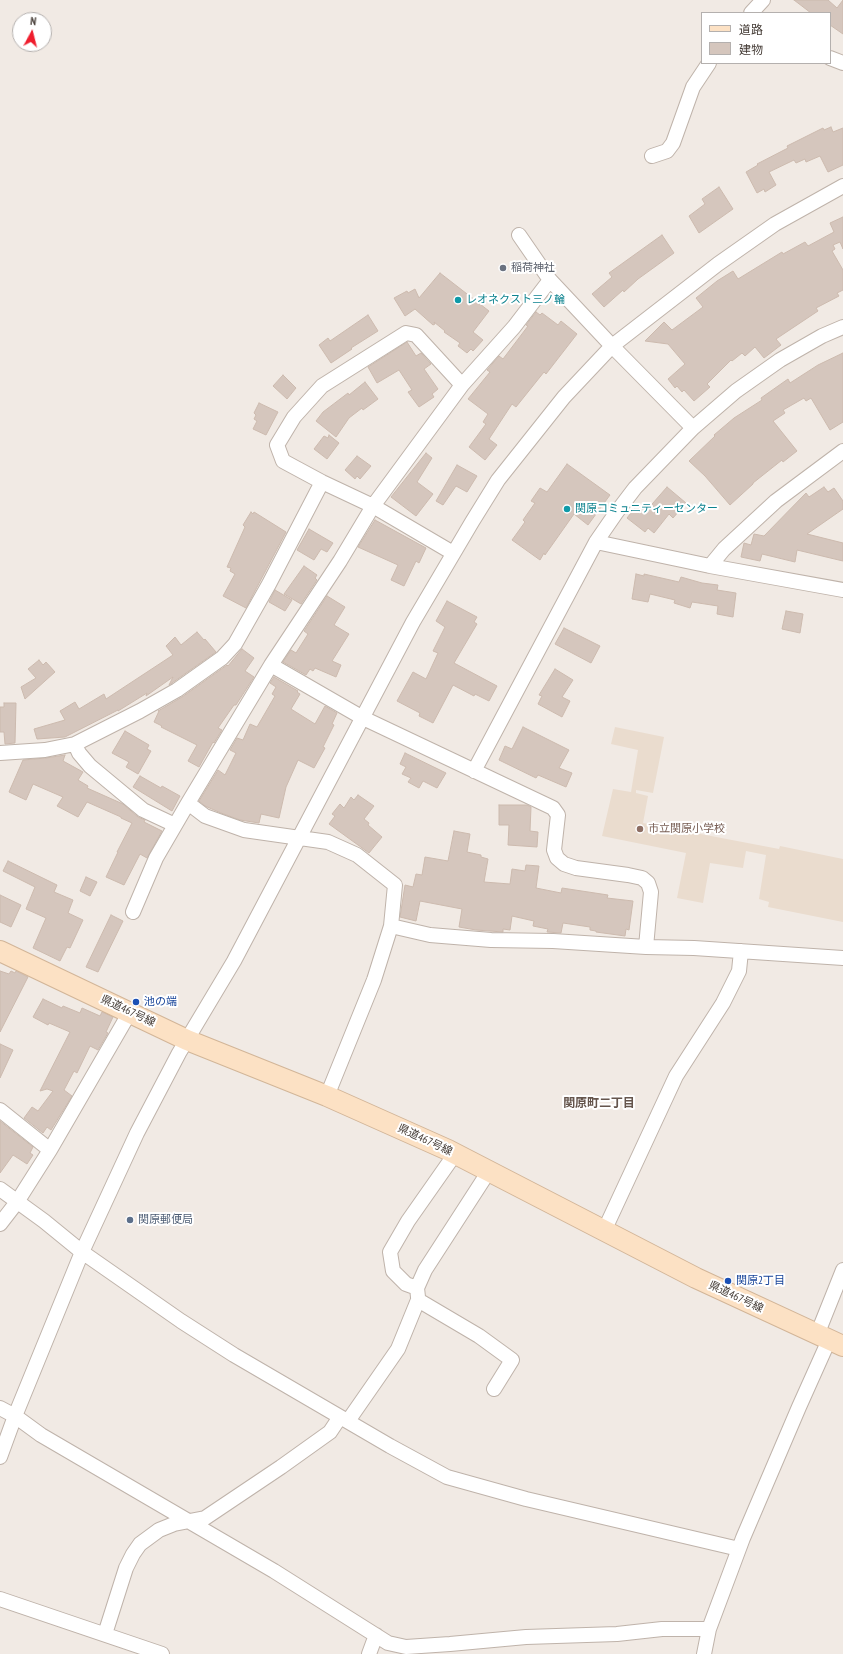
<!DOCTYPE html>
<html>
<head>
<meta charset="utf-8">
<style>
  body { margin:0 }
  #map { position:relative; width:843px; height:1654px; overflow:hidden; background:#f1eae4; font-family:"PT Sans Narrow","Noto Sans JP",sans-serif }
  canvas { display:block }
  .legend { position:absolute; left:701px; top:12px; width:130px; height:52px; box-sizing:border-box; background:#fff; border:1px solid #b4b0ae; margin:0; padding:5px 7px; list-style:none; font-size:12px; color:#433a34 }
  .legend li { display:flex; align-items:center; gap:8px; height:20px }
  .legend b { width:20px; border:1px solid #b4b0ae }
  .north { position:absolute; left:12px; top:12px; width:40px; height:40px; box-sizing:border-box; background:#fff; border:1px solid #b4b0ae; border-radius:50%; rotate:7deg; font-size:11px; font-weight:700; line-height:16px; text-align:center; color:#433a34 }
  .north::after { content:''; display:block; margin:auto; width:14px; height:18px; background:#ef1d2d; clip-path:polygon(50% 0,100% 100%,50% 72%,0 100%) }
</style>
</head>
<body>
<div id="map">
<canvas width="843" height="1654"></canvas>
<ul class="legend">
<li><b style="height:5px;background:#fce1c4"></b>道路</li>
<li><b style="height:11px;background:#d5c6bd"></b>建物</li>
</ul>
<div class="north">N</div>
</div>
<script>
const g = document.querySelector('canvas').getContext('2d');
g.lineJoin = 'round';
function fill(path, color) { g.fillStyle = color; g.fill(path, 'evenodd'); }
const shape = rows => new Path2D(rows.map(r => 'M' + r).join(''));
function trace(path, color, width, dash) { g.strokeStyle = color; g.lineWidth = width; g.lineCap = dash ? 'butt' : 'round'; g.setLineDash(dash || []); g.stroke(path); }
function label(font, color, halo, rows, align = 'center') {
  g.font = font + ' "PT Sans Narrow","Noto Sans JP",sans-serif'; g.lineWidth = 4; g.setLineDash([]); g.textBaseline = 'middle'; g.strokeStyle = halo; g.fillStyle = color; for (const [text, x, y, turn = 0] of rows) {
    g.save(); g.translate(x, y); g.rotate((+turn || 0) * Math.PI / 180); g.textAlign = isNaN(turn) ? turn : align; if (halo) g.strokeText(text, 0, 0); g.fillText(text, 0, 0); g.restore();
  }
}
fill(shape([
  [615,727,664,737,653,793,636,790,636,793,648,796,643,823,779,849,780,846,843,859,843,922,768,907,769,902,759,899,766,855,746,851,743,868,710,863,703,903,677,898,686,853,602,836,613,789,631,792,638,750,611,744]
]), '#eadcce');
const building = shape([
  [794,0,828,0,837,8,843,0,843,34,830,25,830,13,811,13,794,0],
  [831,127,833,132,843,128,843,165,828,172,820,156,806,162,805,159,796,163,794,160,769,172,776,185,765,192,764,189,757,193,746,172,758,165,757,164,788,148,787,146,823,128,824,130,831,127],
  [719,187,733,209,699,233,689,216,705,204,702,199,719,187],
  [843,217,843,249,840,242,833,245,835,249,832,251,843,270,843,290,837,293,839,296,816,308,818,311,776,339,781,345,764,358,755,347,745,356,742,353,732,361,731,360,707,384,710,387,694,401,684,390,682,392,677,386,675,388,668,379,685,364,668,344,645,341,664,322,672,330,703,307,696,298,717,281,733,271,738,279,782,252,783,254,805,242,808,246,834,232,830,223,843,217],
  [662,235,674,253,638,279,624,292,623,290,604,307,592,294,612,277,609,273,662,235],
  [440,273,489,311,473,332,483,340,473,351,471,349,467,353,458,346,460,343,444,332,445,331,434,322,435,324,433,325,415,309,405,316,394,298,407,291,408,293,415,289,419,298,440,273],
  [536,312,540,315,542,313,558,325,561,321,577,334,546,374,544,372,516,407,512,404,489,439,497,445,485,460,469,447,486,424,483,422,488,414,468,399,490,372,487,370,499,356,503,359,528,326,526,325,536,312],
  [368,315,378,331,351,348,352,349,331,363,319,345,328,338,330,341,368,315],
  [407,342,416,356,421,353,431,364,424,369,438,389,432,394,434,397,419,407,408,392,412,390,399,370,377,383,368,367,407,342],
  [843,353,843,422,830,430,811,398,806,401,804,398,783,410,785,413,773,421,797,451,783,462,782,460,753,483,753,484,730,505,705,476,689,461,715,436,714,435,734,418,762,400,761,398,788,379,790,383,818,365,843,353],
  [283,375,296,388,287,399,273,386,283,375],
  [365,382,378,399,363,410,362,408,349,418,336,437,316,421,323,412,348,393,349,395,365,382],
  [259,403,278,412,266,435,253,429,257,421,254,419,256,415,254,413,259,403],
  [329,435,339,443,327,459,314,449,324,436,328,438,329,435],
  [426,453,432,458,417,482,433,494,416,516,391,497,426,453],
  [357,456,371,466,360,479,357,476,355,479,345,470,357,456],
  [567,464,610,495,588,525,574,514,545,555,544,553,540,560,512,540,525,522,523,520,535,503,531,501,540,488,547,492,567,464],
  [457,465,477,476,467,492,456,486,443,505,436,501,457,465],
  [667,487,686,503,673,518,669,514,654,533,648,528,645,532,627,518,638,504,646,511,667,487],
  [824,487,828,492,834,488,843,501,843,509,807,534,843,543,843,561,797,550,795,562,762,554,760,561,741,557,744,543,751,545,754,534,764,536,806,493,809,497,824,487],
  [251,512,253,514,254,512,286,532,246,608,223,596,235,574,230,571,231,568,227,567,245,527,243,525,251,512],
  [375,520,426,548,419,563,416,561,404,586,391,580,398,565,358,547,375,520],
  [309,529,333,543,327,552,321,549,314,560,297,550,309,529],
  [304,566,317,575,315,578,317,580,301,604,284,594,304,566],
  [636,574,644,576,644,574,679,582,681,577,702,583,718,585,717,590,736,593,733,617,717,614,718,606,692,602,690,608,674,603,675,600,650,594,648,602,632,599,636,574],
  [275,590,292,600,285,611,269,602,275,590],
  [327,596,345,607,334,625,349,634,332,661,341,665,336,677,315,668,313,671,310,669,306,675,283,662,291,650,296,653,308,634,304,631,327,596],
  [447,601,477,617,474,622,477,624,454,663,497,686,489,701,475,694,474,696,453,685,433,723,419,716,420,713,397,701,413,672,426,679,438,653,433,651,445,627,436,621,447,601],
  [786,611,803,614,800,633,782,629,786,611],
  [564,628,600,646,591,663,555,644,564,628],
  [197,632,204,640,205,639,216,652,172,683,169,685,173,677,146,696,147,693,118,711,118,710,65,737,37,739,34,729,65,720,60,711,75,702,79,709,104,694,106,699,173,655,166,646,175,637,181,645,197,632],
  [242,649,254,658,245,671,254,677,236,705,234,705,218,728,222,730,214,743,213,742,199,767,188,761,197,745,161,727,162,726,154,722,159,711,158,711,182,697,227,665,228,666,242,649],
  [39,660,43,665,46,662,55,672,25,699,21,687,36,678,28,669,39,660],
  [555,669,573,680,562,697,570,701,562,717,538,704,542,696,539,695,555,669],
  [274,677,298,691,297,692,300,694,291,709,315,724,325,706,337,713,332,724,334,725,323,747,325,748,314,768,298,760,286,787,279,818,261,814,259,823,240,820,221,813,205,806,199,801,218,770,225,775,236,753,230,750,237,738,243,740,250,724,257,727,275,696,272,694,276,687,270,683,274,677],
  [4,703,16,703,15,743,5,744,4,732,0,732,0,707,4,707,4,703],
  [523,727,569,750,559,768,572,773,566,787,538,775,536,778,499,760,505,746,512,749,523,727],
  [125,731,149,745,147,749,151,751,138,774,126,767,129,762,112,753,125,731],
  [405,753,446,773,437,788,423,781,419,788,408,782,411,778,402,774,406,767,400,764,405,753],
  [65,755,63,761,83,772,78,780,88,786,87,788,123,804,138,817,145,820,144,822,162,831,147,858,140,854,124,885,106,877,118,852,117,852,132,823,121,818,121,817,87,802,78,817,57,806,63,797,33,784,26,800,9,792,23,760,46,758,65,755],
  [140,776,161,788,162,786,180,796,172,811,133,787,140,776],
  [358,795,374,806,364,819,369,823,368,825,382,837,369,853,329,824,335,816,332,814,340,804,344,808,351,797,354,800,358,795],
  [499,805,527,805,531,807,530,831,538,832,537,847,508,845,509,825,499,825,499,805],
  [454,831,470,834,467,852,481,855,481,857,488,859,484,882,510,884,512,869,525,871,526,865,539,866,536,888,561,893,562,888,608,895,607,898,633,901,629,930,626,929,625,936,596,932,596,931,590,930,590,927,563,923,561,933,547,932,548,929,533,926,534,921,512,916,510,930,503,929,503,932,476,930,459,927,462,909,420,901,416,921,400,917,405,885,413,887,416,874,422,875,425,857,448,861,454,831],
  [8,861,57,885,54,892,73,900,68,913,83,920,70,948,67,947,60,961,33,948,46,918,26,909,35,887,3,871,8,861],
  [86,877,97,882,90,896,80,891,86,877],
  [0,895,21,905,11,927,0,922,0,895],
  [111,915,123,921,98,972,86,967,111,915],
  [0,971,9,974,11,971,15,973,16,971,28,977,0,1032,0,971],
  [43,999,62,1008,63,1006,80,1013,82,1008,100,1016,102,1012,113,1017,106,1032,108,1033,98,1050,90,1046,77,1073,74,1071,64,1090,72,1096,51,1130,47,1127,43,1133,24,1118,32,1107,38,1111,53,1091,47,1089,40,1091,70,1032,49,1023,48,1025,33,1017,43,999],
  [0,1044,13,1050,0,1078,0,1044],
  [0,1121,33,1147,30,1153,33,1155,27,1164,13,1155,0,1173,0,1121]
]);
fill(building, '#d5c6bd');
trace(building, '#ccbaae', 1);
const street = shape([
  [751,13,763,0],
  [830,58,843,63],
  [652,156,667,151,673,143,693,87,709,63],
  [519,235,550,280,612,346,693,428],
  [596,542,710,566,843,590],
  [453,553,373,506,322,482,283,461,277,445,294,417,322,386,406,333,416,335,462,385],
  [710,566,724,549,776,501,843,451],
  [271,665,363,718,553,808,558,815,554,850,557,858,564,864,576,868,628,875,642,878,648,883,651,892,646,947],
  [75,744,79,753,90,766,143,810,175,825],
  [0,753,45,750,75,744,140,711,177,690,222,658,235,644,269,584,322,482],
  [474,771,596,542,616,513,635,488,693,428,736,391,780,360,822,336,843,327],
  [188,803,205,816,244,830,328,842,357,855,395,885,391,926,374,980,327,1096],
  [133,912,156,858,188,803,271,665,340,561,373,506,462,385,514,327,550,280],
  [391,926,430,935,491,940,553,941,646,947,694,948,843,958],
  [0,1110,50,1150],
  [0,1189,44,1221,82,1252,181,1321,234,1355,390,1446,447,1477,526,1499,739,1549],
  [0,1224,17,1202,50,1150,130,1012],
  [604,1231,676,1076,723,1003,739,971,741,951],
  [417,1288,406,1284,393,1271,390,1252,408,1221,455,1154],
  [418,1297,417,1288,425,1270,489,1171],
  [817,1335,843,1270],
  [0,1408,15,1416,41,1435,274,1571,388,1643,406,1647,450,1644,526,1637,617,1634,662,1629,709,1629],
  [348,1421,398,1349,418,1300,479,1336,512,1360,494,1389],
  [0,1457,15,1416,82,1252,137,1133,179,1053,234,961,413,622,472,522,498,480,564,397,612,346,718,264,775,224,843,186],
  [0,1599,162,1654],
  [105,1634,126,1568,133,1554,140,1544,159,1530,174,1524,205,1518,281,1467,330,1432,340,1417],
  [369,1654,376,1635],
  [704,1654,709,1629,743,1538,799,1407,829,1340]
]);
const secondary = shape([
  [0,951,187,1040,327,1096,448,1150,696,1278,843,1346]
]);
trace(street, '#bfb3aa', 16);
trace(secondary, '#d2b598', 22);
trace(street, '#fff', 14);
trace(secondary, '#fce1c4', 20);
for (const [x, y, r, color] of [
  [503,268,4,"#6b7280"],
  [458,300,4,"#0f9aa8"],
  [567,509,4,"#0f9aa8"],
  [640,829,4,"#8d6e63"],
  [136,1002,4,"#1a4fb4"],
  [130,1220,4,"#5c6f8a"],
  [728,1281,4,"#1a4fb4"]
]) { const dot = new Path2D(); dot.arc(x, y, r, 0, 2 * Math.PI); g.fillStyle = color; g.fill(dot); trace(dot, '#fff', 1.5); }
label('11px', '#5b616d', '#fff', [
  ["稲荷神社",511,268]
], 'left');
label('11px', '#0d838f', '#fff', [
  ["レオネクスト三ノ輪",466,300],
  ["関原コミュニティーセンター",575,509]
], 'left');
label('11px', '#785e54', '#fff', [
  ["市立関原小学校",648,829]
], 'left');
label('11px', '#164399', '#fff', [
  ["池の端",144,1002],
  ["関原2丁目",736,1281]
], 'left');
label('11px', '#433a34', '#fff', [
  ["県道467号線",128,1011,25],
  ["県道467号線",425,1140,25],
  ["県道467号線",736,1297,25]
]);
label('11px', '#4e5e75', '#fff', [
  ["関原郵便局",138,1220]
], 'left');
label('bold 12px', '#65554c', '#fff', [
  ["関原町二丁目",599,1104]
]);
</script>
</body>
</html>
